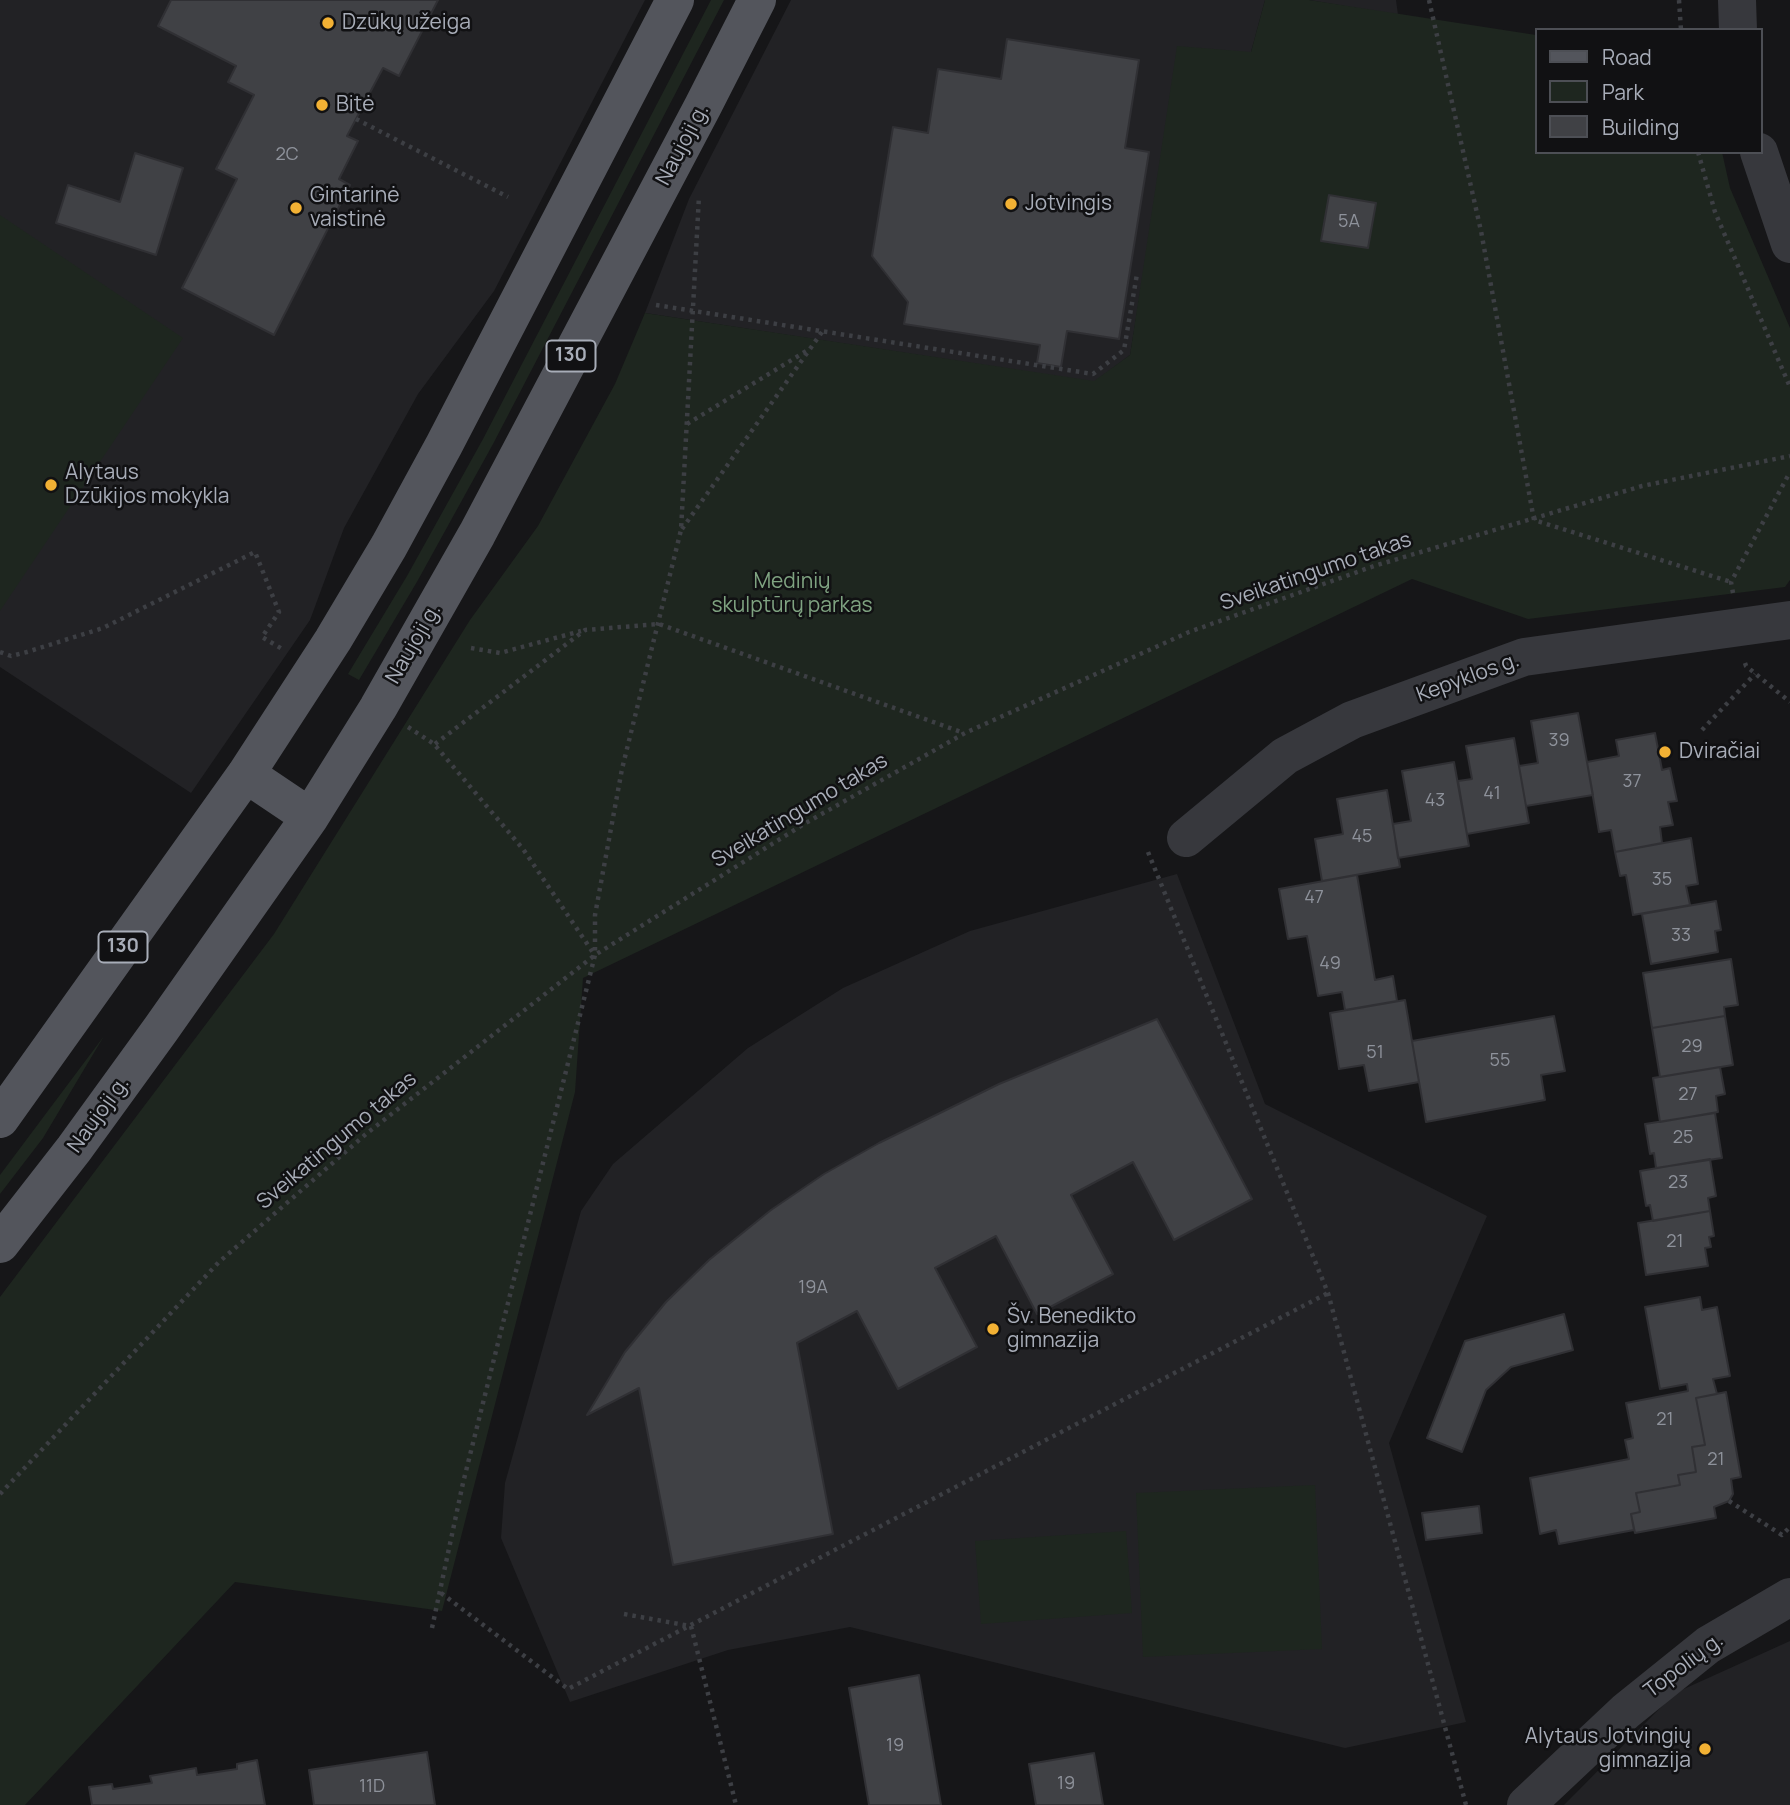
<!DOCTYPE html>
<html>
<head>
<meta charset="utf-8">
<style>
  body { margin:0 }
  #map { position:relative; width:1790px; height:1805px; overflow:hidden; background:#161618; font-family:Manrope,sans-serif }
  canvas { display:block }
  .legend { position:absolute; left:1535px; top:28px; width:228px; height:126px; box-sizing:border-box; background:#111113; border:2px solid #4d4f55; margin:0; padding:9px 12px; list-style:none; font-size:21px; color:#a8adb8 }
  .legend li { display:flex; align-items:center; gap:14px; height:35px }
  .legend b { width:35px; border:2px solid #4d4f55 }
</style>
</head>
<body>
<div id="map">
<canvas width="1790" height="1805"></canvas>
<ul class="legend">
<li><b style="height:9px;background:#53555c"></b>Road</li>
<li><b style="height:19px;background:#1e261f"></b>Park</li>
<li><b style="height:19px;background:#404145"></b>Building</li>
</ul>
</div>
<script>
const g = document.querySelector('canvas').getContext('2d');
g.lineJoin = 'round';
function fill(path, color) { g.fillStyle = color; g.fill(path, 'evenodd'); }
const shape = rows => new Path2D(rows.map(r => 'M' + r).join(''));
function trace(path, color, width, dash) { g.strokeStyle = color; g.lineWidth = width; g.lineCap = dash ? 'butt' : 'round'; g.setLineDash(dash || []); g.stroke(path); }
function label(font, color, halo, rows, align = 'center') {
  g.font = font + ' Manrope,sans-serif'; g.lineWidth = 5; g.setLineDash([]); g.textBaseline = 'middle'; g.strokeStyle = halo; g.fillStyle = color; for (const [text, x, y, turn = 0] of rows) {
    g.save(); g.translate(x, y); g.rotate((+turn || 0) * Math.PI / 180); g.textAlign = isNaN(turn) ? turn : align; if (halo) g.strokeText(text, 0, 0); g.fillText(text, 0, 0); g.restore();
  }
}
fill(shape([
  [0,0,645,0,494,291,418,394,344,528,310,620,191,793,0,667],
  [791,0,1265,0,1251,52,1144,270,1130,355,1094,382,645,313,689,199],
  [1309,0,1396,0,1398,15],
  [1177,874,1265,1104,1487,1216,1389,1443,1466,1722,1345,1748,850,1627,728,1650,570,1702,501,1538,505,1483,581,1211,613,1164,748,1048,843,988,970,931],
  [1790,1641,1790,1805,1564,1805,1675,1693]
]), '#222225');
fill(shape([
  [711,0,724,0,493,444,418,580,359,680,348,674,407,576,483,439],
  [1265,0,1309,0,1536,35,1536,152,1722,152,1730,188,1790,328,1790,580,1785,587,1528,619,1412,579,583,978,575,1092,442,1611,235,1582,25,1805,0,1805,0,1297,274,934,470,620,538,526,615,384,645,313,1094,381,1130,355,1177,46,1251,52],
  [0,215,183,338,0,611],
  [104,1036,43,1138,0,1194,0,1175],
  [1315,1485,1322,1649,1143,1657,1136,1493],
  [1126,1531,1132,1613,981,1624,975,1541]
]), '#1e261f');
const building = shape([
  [171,0,438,0,399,76,383,68,347,136,358,141,339,179,350,185,274,335,182,288,237,179,216,169,254,95,228,82,236,66,158,26,171,0],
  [1007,39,1139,60,1125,148,1149,152,1119,339,1067,331,1061,367,1037,363,1040,345,904,324,908,302,872,256,893,127,928,133,938,69,1001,79,1007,39],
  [135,153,183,168,156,255,56,223,68,185,120,202,135,153],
  [1329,195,1376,203,1368,248,1321,241,1329,195],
  [1578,713,1593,795,1526,806,1519,766,1538,763,1531,721,1578,713],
  [1655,733,1662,770,1670,768,1677,801,1668,802,1673,825,1660,827,1662,843,1615,852,1611,830,1599,832,1587,762,1619,756,1616,740,1655,733],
  [1514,738,1529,823,1467,834,1458,781,1472,779,1466,746,1514,738],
  [1454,762,1469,846,1398,858,1393,824,1411,821,1402,771,1454,762],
  [1387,790,1400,867,1322,881,1315,839,1343,834,1337,799,1387,790],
  [1691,838,1698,884,1686,886,1690,905,1633,915,1626,875,1620,876,1615,852,1691,838],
  [1357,875,1375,980,1393,976,1397,1001,1345,1010,1342,992,1318,996,1307,936,1288,939,1279,889,1357,875],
  [1716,901,1721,930,1715,931,1718,952,1651,964,1642,914,1716,901],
  [1731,959,1738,1005,1724,1007,1725,1016,1652,1028,1643,973,1731,959],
  [1405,1000,1419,1082,1369,1091,1364,1065,1339,1069,1330,1013,1405,1000],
  [1554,1016,1565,1071,1541,1075,1545,1100,1426,1122,1412,1041,1554,1016],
  [1725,1016,1733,1065,1660,1077,1652,1028,1725,1016],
  [1157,1019,1252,1199,1174,1240,1133,1162,1071,1195,1113,1274,1037,1314,996,1236,935,1268,977,1347,898,1389,857,1311,797,1343,833,1534,673,1565,639,1388,587,1415,625,1352,666,1302,709,1260,771,1210,824,1174,879,1143,999,1084,1157,1019],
  [1720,1067,1725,1094,1716,1096,1718,1112,1660,1122,1653,1078,1720,1067],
  [1715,1113,1722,1158,1656,1168,1654,1153,1650,1154,1645,1124,1715,1113],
  [1710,1159,1716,1196,1708,1198,1710,1211,1653,1221,1650,1205,1646,1206,1640,1171,1710,1159],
  [1710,1211,1714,1236,1709,1237,1711,1247,1705,1248,1708,1266,1646,1275,1638,1223,1710,1211],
  [1700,1297,1702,1310,1717,1307,1730,1376,1713,1379,1717,1394,1696,1398,1705,1445,1692,1447,1696,1472,1678,1475,1680,1485,1636,1493,1640,1512,1631,1514,1634,1530,1559,1544,1556,1530,1540,1534,1530,1478,1629,1459,1625,1440,1633,1438,1626,1403,1688,1391,1687,1384,1660,1389,1645,1307,1700,1297],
  [1564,1314,1573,1350,1511,1367,1486,1390,1462,1452,1427,1438,1465,1341,1564,1314],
  [1726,1392,1741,1477,1731,1479,1733,1494,1729,1501,1714,1507,1716,1518,1635,1533,1631,1514,1640,1512,1636,1493,1680,1485,1678,1475,1696,1472,1692,1447,1705,1445,1696,1398,1726,1392],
  [1479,1506,1482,1533,1426,1540,1422,1513,1479,1506],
  [919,1675,941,1805,869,1805,849,1688,919,1675],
  [427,1752,435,1805,314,1805,309,1770,427,1752],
  [1094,1753,1103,1805,1036,1805,1029,1764,1094,1753],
  [257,1760,265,1805,92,1805,89,1787,112,1784,113,1789,152,1783,150,1776,196,1768,197,1775,237,1769,237,1764,257,1760]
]);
fill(building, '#404145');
trace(building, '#303034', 2);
trace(shape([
  [1429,0,1481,231,1534,520,1731,582],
  [1679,0,1681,30],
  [356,119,508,197],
  [1698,152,1715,212,1790,387],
  [656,305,1093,374,1124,350,1137,274],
  [687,424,808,350],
  [682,529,822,332],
  [1733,593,1731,582,1790,472],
  [471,648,500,653,581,631],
  [0,652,11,656,27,652,103,628,255,552,279,612,262,637,284,650],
  [1745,663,1746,666,1790,702],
  [408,727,434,744,523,849,594,954],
  [1702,730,1755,674],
  [435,744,585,630,659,624,964,733],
  [1148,852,1328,1293,1466,1805],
  [0,1494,219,1262,366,1134,595,955,804,824,965,733,1189,632,1374,566,1642,486,1790,456],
  [1729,1501,1782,1535,1790,1527],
  [441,1593,568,1689,1328,1293],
  [624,1614,690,1626],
  [691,1626,736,1805],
  [432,1628,463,1483,595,955,595,915,622,769,681,530,699,196]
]), '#3d3f44', 4.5, [3.5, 5]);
trace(shape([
  [1737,0,1738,30],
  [1759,152,1790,244],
  [1186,838,1285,756,1352,720,1524,657,1790,620],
  [1526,1805,1626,1711,1708,1645,1790,1597]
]), '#37383d', 38);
trace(shape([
  [246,774,310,817],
  [0,1119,246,774,333,640,389,546,444,445,675,0],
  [0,1244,74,1149,161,1029,310,817,378,708,477,534,703,106,757,0]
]), '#53555c', 38);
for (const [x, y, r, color] of [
  [328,23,7,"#f2b134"],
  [322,105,7,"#f2b134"],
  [1011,204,7,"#f2b134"],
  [296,208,7,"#f2b134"],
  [51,485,7,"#f2b134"],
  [1665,752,7,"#f2b134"],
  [993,1329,7,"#f2b134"],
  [1705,1749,7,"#f2b134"]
]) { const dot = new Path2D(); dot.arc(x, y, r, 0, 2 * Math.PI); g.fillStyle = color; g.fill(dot); trace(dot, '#111113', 2.5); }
label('18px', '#8e929b', null, [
  ["2C",287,155],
  ["5A",1349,222],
  ["39",1559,741],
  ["37",1632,782],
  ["41",1492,794],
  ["43",1435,801],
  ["45",1362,837],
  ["35",1662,880],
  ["47",1314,898],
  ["33",1681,936],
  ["49",1330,964],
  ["29",1692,1047],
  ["51",1375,1053],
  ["55",1500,1061],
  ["27",1688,1095],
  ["25",1683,1138],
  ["23",1678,1183],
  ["21",1675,1242],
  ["19A",813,1288],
  ["21",1665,1420],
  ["21",1716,1460],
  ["19",895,1746],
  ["19",1066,1784],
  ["11D",372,1787]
]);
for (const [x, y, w] of [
  [571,356,49],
  [123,947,49]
]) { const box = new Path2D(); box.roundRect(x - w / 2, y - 15.5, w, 31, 5); g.fillStyle = '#111113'; g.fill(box); trace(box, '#a8adb8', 2); }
label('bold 19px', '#a8adb8', null, [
  ["130",571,356],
  ["130",123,947]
]);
label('21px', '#a8adb8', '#111113', [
  ["Dzūkų užeiga",342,23],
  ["Bitė",336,105],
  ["Gintarinė",310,196],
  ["vaistinė",310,220],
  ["Jotvingis",1025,204],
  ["Alytaus",65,473],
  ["Dzūkijos mokykla",65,497],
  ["Dviračiai",1679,752],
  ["Šv. Benedikto",1007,1317],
  ["gimnazija",1007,1341],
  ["Alytaus Jotvingių",1691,1737,"right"],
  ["gimnazija",1691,1761,"right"]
], 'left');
label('21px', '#a8adb8', '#111113', [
  ["Naujoji g.",683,145,-62],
  ["Sveikatingumo takas",1316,572,-19],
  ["Naujoji g.",414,644,-60],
  ["Kepyklos g.",1468,678,-20],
  ["Sveikatingumo takas",800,811,-31],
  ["Naujoji g.",99,1115,-54],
  ["Sveikatingumo takas",337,1141,-40],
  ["Topolių g.",1684,1666,-37]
]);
label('21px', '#7fa381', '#111113', [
  ["Medinių",792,582],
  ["skulptūrų parkas",792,606]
]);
</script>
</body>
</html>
